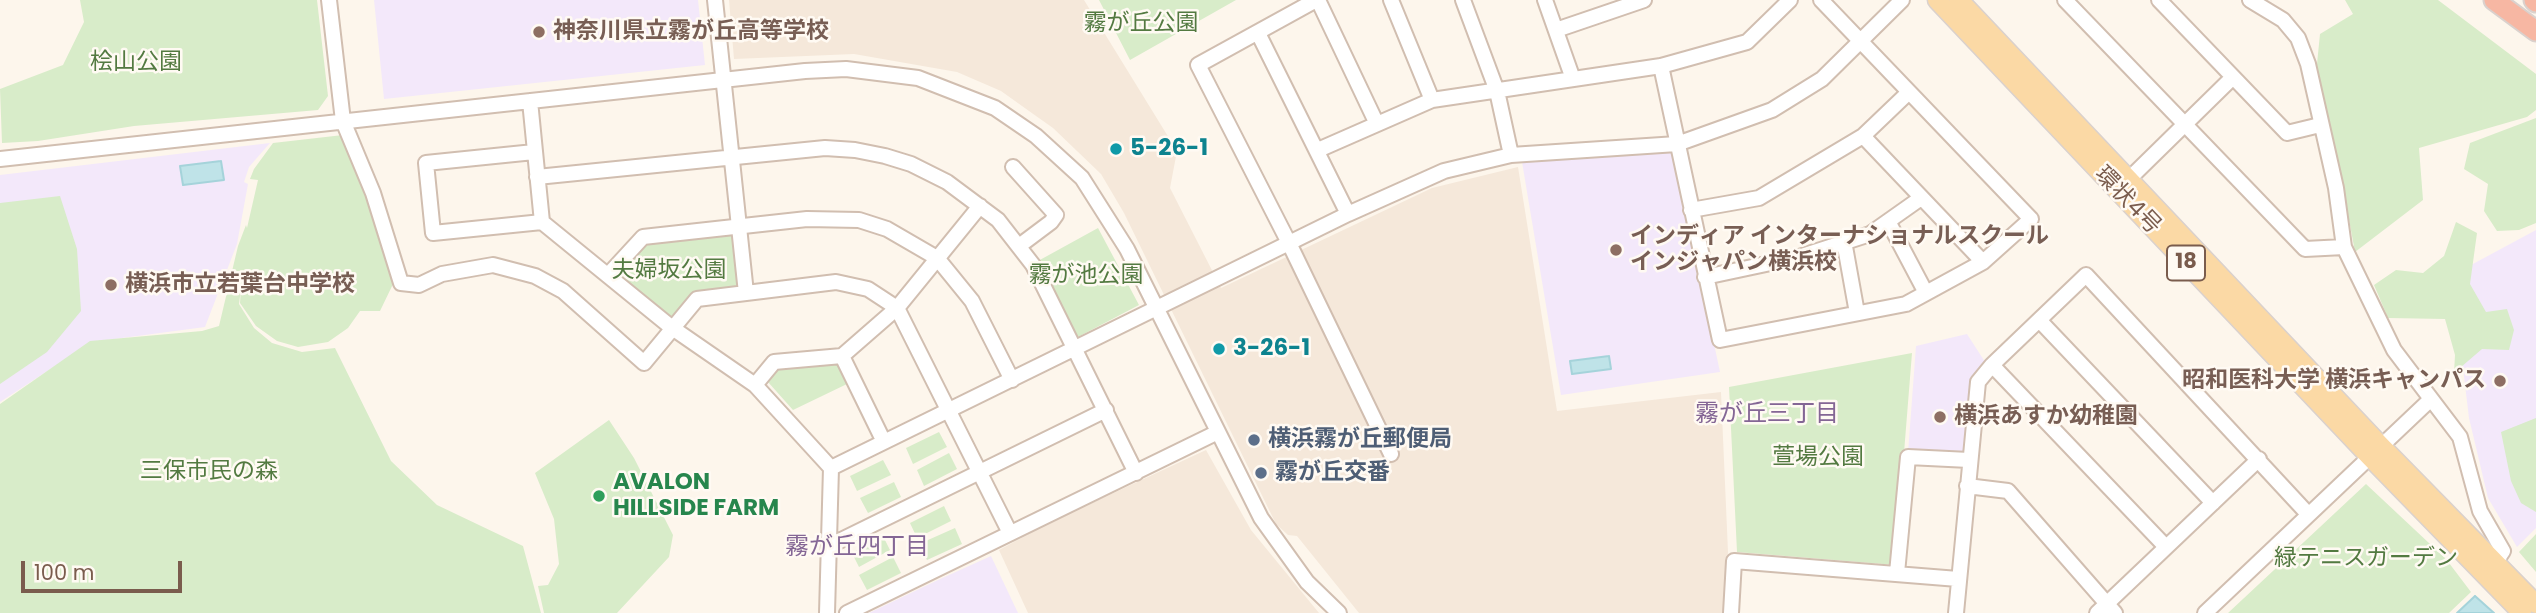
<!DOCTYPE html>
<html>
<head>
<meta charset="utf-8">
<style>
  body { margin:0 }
  #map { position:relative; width:2536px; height:613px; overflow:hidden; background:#fdf6ec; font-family:Poppins,sans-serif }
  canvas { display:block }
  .scale { position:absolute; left:21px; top:561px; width:161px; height:32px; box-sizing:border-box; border:4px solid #7a5c4d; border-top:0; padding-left:9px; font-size:21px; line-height:24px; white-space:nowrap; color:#7a5c4d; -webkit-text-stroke:5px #fffaf3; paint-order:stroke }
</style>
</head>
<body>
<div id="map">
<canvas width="2536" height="613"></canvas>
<div class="scale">100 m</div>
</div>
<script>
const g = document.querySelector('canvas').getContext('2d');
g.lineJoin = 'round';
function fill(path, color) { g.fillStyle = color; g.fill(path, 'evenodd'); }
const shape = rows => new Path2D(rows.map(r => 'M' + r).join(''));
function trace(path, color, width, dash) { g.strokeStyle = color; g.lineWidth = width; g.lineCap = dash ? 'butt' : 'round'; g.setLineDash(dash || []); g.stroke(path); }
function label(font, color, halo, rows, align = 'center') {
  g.font = font + ' Poppins,"Noto Sans JP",sans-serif'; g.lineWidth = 5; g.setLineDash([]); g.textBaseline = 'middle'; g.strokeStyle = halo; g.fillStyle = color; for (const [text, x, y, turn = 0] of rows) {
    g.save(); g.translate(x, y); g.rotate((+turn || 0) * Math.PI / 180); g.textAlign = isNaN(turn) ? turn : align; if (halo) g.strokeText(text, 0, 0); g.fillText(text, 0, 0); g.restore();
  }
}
fill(shape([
  [729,0,1084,0,1177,151,1170,188,1221,288,1432,188,1518,167,1557,411,1721,392,1728,552,1723,613,1359,613,1297,536,1288,535,1276,524,1124,213,1101,174,1053,128,1029,111,1001,91,957,72,854,54,734,59],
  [1206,450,1251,530,1319,613,1028,613,999,550,1051,522]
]), '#f5e8da');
fill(shape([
  [374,0,698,0,705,65,384,99],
  [270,143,249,167,244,182,248,184,237,244,205,327,92,342,0,402,0,175],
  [1673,151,1720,372,1561,395,1522,162],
  [2536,230,2536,528,2517,547,2488,498,2469,418,2460,343,2458,272],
  [1967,334,1987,365,1965,456,1908,453,1916,346],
  [991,556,1018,613,869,613,938,580]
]), '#f3e8fa');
fill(shape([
  [80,0,317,0,328,96,318,110,134,126,38,141,2,143,0,89,63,65,84,22],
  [1099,0,1236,0,1130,60],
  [2345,0,2438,0,2536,74,2536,110,2527,117,2419,148,2423,200,2355,252,2341,176,2315,84,2320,34,2353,14],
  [2536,118,2536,223,2519,230,2497,231,2484,211,2488,184,2464,169,2470,143],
  [343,135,378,224,394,282,380,311,360,311,348,328,328,342,298,347,277,341,256,326,240,303,241,289,239,304,254,328,272,343,302,352,335,348,391,461,437,505,523,546,541,613,0,613,0,404,90,341,202,331,219,326,238,246,246,225,247,228,258,180,250,179,254,169,273,143],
  [60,196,77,249,81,311,47,352,0,384,0,203],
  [2456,222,2477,233,2470,284,2486,312,2507,309,2514,330,2509,350,2482,349,2454,373,2455,355,2445,319,2388,318,2374,285,2396,270,2423,273,2444,256],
  [1098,228,1139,305,1078,337,1038,261],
  [735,229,742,287,694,295,673,318,616,275,646,241],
  [1912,353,1895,565,1737,552,1729,387],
  [839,364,847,384,793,410,768,382,779,369],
  [2536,418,2536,512,2521,503,2511,481,2501,432],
  [609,420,634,458,673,535,669,557,617,613,544,613,538,586,548,585,559,564,554,519,535,473],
  [939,432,947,447,913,464,906,448],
  [949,453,957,469,924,486,917,470],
  [883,460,891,475,857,491,850,476],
  [894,482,901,497,868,513,860,498],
  [2366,484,2446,559,2471,592,2449,613,2228,613],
  [944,506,951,521,917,538,910,523],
  [955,528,962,544,927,560,919,544],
  [2536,534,2536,572,2519,552],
  [883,536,890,550,859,567,852,553],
  [893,557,901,573,867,590,859,575]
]), '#d8ecc9');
const water = shape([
  [221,161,224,180,183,185,180,166,221,161],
  [1609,356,1611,369,1572,374,1570,361,1609,356],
  [2475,596,2494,613,2457,613,2475,596]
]);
fill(water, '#bfe3e8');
trace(water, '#a5d3da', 2);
const minor = shape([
  [329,0,343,121,373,193,401,283,419,285,442,274,493,265,535,276,563,291,644,363,697,299,836,282,868,289,897,308,1010,533],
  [715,0,746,293],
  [1316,0,1198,65,1289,243,1391,454],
  [1318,0,1376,122],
  [1391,0,1432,100],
  [1463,0,1497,91,1511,155],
  [1545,0,1573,79],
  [2065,0,2305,249,2344,247],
  [2159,0,2287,133,2320,125],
  [2250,0,2283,20,2298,38,2308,64,2336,188,2344,247,2394,350,2460,437,2480,511,2503,551,2495,563],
  [1556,30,1644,0],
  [1258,33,1348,214],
  [1661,66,1720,340,1906,304,1983,262,2031,219,1821,0],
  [530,101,542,222],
  [1863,136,1983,262],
  [1318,150,1432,100,1661,66,1747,42,1790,0],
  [534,152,426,163,433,233,542,222,671,327,755,385,831,468,827,613],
  [0,159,805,71,846,69,918,78,995,108,1036,136,1082,178,1127,249,1261,518,1307,582,1339,613],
  [1013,167,1056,215,1051,222,1019,246],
  [537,177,825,148,855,150,885,156,911,164,947,182,998,220,1033,265,1136,473],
  [2129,179,2232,78],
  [1691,210,1759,198,1863,136,1909,92],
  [1889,223,1926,293],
  [1844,241,1857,313],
  [608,275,643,237,807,219,859,220,887,229,937,258,972,301,1012,380],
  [1705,277,1799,257,1870,234,1921,198],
  [2040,321,2213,503],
  [842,356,897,308,980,206],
  [1992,365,2166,547],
  [755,385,774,362,842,356,884,442],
  [831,468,1348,214,1444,171,1511,155,1677,144,1772,110,1822,79,1902,0],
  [1967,486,2008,491,2115,613],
  [829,546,1106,410],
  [1897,573,1908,457,1969,460],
  [847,613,1218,432],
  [1731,613,1734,561,1958,579],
  [1956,613,1978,382,1992,365,2086,275,2308,514],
  [2097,613,2259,459],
  [2205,613,2431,399]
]);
const major = shape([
  [1937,0,2370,457,2522,613],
  [1959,0,2381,446,2536,604]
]);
const highway = shape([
  [2494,0,2536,31],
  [2534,0,2536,2]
]);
trace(minor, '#d1beb0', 18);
trace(major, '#dad1cd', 21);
trace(highway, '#dad1cd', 23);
trace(minor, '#fff', 14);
trace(major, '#fbd9a5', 18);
trace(highway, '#f7b7a3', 19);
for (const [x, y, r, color] of [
  [539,32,7,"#8d6e63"],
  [1116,149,7,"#0f9aa8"],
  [1616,250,7,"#8d6e63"],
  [111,285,7,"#8d6e63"],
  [1219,349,7,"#0f9aa8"],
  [2500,381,7,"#8d6e63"],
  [1940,417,7,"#8d6e63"],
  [1254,440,7,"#5c6f8a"],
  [1261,473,7,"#5c6f8a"],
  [599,496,7,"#2e9e5b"]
]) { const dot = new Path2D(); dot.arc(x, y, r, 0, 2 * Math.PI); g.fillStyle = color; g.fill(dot); trace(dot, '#fffaf3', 2.5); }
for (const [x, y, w] of [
  [2186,263,38]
]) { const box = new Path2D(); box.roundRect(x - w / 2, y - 17.5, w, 35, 5); g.fillStyle = '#fffaf3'; g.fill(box); trace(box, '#7a5c4d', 2); }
label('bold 21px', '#7a5c4d', null, [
  ["18",2186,263]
]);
label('23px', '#537a41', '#fffaf3', [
  ["霧が丘公園",1141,24],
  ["桧山公園",136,63],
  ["夫婦坂公園",669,271],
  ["霧が池公園",1086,276],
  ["萱場公園",1818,458],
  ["三保市民の森",209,472],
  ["緑テニスガーデン",2366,559]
]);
label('bold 23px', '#785e54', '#fffaf3', [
  ["神奈川県立霧が丘高等学校",553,32],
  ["インディア インターナショナルスクール",1630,237],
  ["インジャパン横浜校",1630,263],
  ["横浜市立若葉台中学校",125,285],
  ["昭和医科大学 横浜キャンパス",2486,381,"right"],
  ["横浜あすか幼稚園",1954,417]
], 'left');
label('bold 23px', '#0d838f', '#fffaf3', [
  ["5-26-1",1130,149],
  ["3-26-1",1233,349]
], 'left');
label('23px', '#7a5c4d', '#fffaf3', [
  ["環状4号",2127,201,46]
]);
label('bold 23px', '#4e5e75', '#fffaf3', [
  ["横浜霧が丘郵便局",1268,440],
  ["霧が丘交番",1275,473]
], 'left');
label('bold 23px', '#27864d', '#fffaf3', [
  ["AVALON",613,483],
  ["HILLSIDE FARM",613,509]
], 'left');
label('24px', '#846695', '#fffaf3', [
  ["霧が丘三丁目",1767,415],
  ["霧が丘四丁目",857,548]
]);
</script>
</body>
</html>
